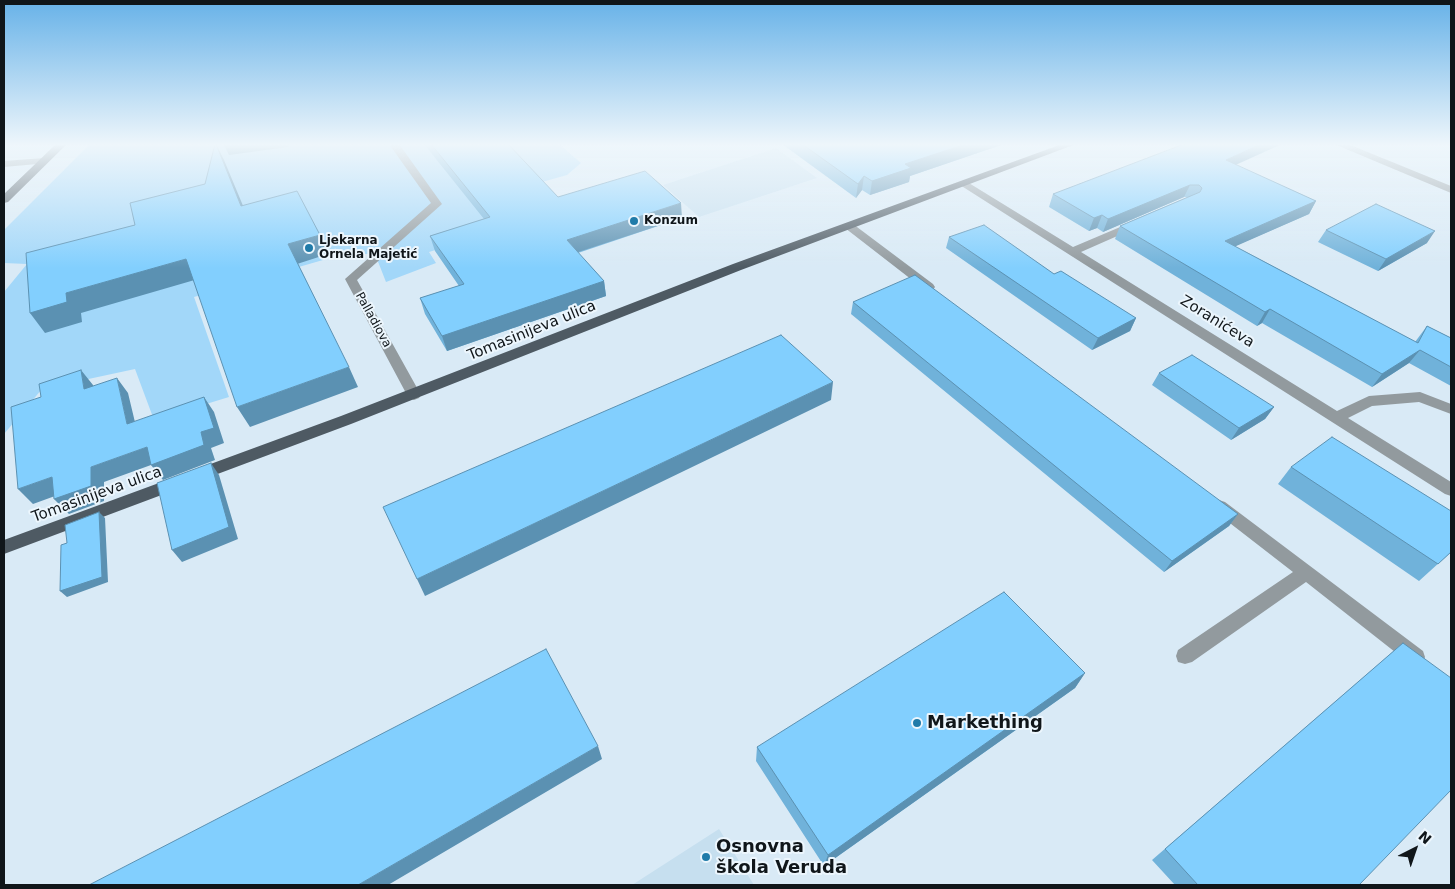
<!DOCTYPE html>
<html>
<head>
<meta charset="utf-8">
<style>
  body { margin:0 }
  #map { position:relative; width:1455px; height:889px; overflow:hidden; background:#d9eaf6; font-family:"DejaVu Sans",sans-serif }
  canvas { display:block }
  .frame { position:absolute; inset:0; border:5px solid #10161a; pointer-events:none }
  .north { position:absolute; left:1390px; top:824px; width:50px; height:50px; -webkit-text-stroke:4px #ecf6fd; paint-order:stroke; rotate:41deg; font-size:14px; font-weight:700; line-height:20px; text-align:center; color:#10161a }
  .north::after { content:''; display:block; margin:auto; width:18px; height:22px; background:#10161a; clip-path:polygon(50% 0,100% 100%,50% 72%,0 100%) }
</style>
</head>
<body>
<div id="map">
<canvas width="1455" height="889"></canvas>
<div class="frame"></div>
<div class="north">N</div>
</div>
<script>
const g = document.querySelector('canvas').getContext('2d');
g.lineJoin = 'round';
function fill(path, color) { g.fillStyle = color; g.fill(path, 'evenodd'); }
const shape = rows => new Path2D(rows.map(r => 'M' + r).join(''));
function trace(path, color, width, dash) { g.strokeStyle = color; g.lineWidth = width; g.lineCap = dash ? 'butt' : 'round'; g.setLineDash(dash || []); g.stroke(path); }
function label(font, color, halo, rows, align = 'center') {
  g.font = font + ' "DejaVu Sans",sans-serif'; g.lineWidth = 4; g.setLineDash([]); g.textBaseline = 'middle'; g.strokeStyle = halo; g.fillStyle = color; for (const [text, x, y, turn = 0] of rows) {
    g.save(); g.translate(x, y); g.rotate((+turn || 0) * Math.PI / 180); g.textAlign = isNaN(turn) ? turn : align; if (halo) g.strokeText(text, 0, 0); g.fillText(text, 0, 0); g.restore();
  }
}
fill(shape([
  [776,148,817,178,699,217,663,185],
  [719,829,754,885,632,885]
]), '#c6dfef');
fill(shape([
  [90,144,559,144,581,163,567,175,503,193,520,224,429,252,436,263,386,282,375,254,344,254,194,297,229,397,154,420,135,369,42,389,4,434,4,292,27,264,4,263,4,230]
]), '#a2d7f9');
fill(shape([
  [389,144,399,144,442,204,357,280,421,395,419,398,414,400,409,398,407,395,345,279,431,203,389,144],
  [1334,144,1348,144,1451,186,1451,193,1334,144],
  [44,158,48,159,48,163,4,167,4,161,44,158],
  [964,180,1073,247,1132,222,1140,222,1142,224,1140,226,1081,252,1337,411,1369,396,1420,392,1451,404,1451,414,1419,402,1372,406,1348,418,1451,482,1451,496,1445,494,960,185,959,183,964,180],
  [849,223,853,224,933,284,935,287,933,290,925,290,845,228,843,226,845,224,849,223],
  [1219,500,1225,502,1423,651,1425,657,1423,663,1416,665,1409,663,1306,582,1192,662,1185,664,1178,662,1176,656,1178,650,1293,572,1213,510,1211,506,1213,502,1219,500]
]), '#929a9e');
fill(shape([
  [56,144,67,144,8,202,4,203,4,194,56,144],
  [1062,144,1076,144,741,270,351,424,4,554,4,540,341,416,733,264,1062,144]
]), '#4e5a63');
fill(shape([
  [424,144,508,144,558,197,682,218,578,253,604,281,606,296,447,351,425,314,420,298,459,286,435,251,430,236,484,219],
  [782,144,1004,144,910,176,909,182,870,195,862,190,856,198],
  [1236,165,1316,201,1309,214,1235,246,1415,342,1427,326,1451,338,1451,386,1409,363,1372,387,1262,323,1257,326,1115,239,1120,226,1188,197,1184,197,1103,232,1097,228,1089,231,1049,207,1053,194],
  [1326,230,1427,243,1378,271,1318,242],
  [949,237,1054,274,1136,318,1130,331,1092,350,946,248],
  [853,302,1238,514,1229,526,1164,572,851,314],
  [1159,373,1274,407,1265,419,1231,440,1152,385],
  [1291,467,1451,552,1419,581,1278,484],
  [1403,643,1359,885,1175,885,1152,860],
  [1085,673,1075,688,824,866,756,761,757,747]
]), '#70b2da');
fill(shape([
  [216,144,224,160,251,225,241,206],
  [232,144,289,144,288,147,229,155,224,145],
  [966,144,1004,144,910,176,909,182,870,195,872,181,905,164],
  [1261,144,1282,144,1220,172,1226,160],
  [864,176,862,190,856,198,858,184],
  [1190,185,1184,197,1103,232,1108,219],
  [1316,201,1309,214,1218,254,1225,241],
  [681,203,682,218,569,255,567,240],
  [1102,215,1097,228,1089,231,1094,218],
  [1435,231,1427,243,1378,271,1386,259],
  [320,235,328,254,297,264,288,244],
  [186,259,198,279,81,313,82,322,45,333,30,313,66,293],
  [604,281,606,296,447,351,442,336],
  [1270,309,1262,323,1257,326,1265,312],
  [1136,318,1130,331,1092,350,1098,338],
  [1420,350,1409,363,1372,387,1382,374],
  [349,367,358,387,250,427,237,407],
  [81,370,93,385,96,404,84,389],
  [117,378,128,393,139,439,127,424],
  [833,382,831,400,425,596,417,579],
  [204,397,214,412,224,443,211,448,215,460,163,480,151,465,104,482,104,501,69,514,54,499,91,467,147,447,201,432],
  [1274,407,1265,419,1231,440,1239,428],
  [211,463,219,475,238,539,182,562,172,550],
  [52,477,66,492,33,504,18,489],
  [99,512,105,518,108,582,67,597,60,591],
  [1238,514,1229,526,1164,572,1172,561],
  [1085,673,1075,688,824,866,828,855],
  [598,746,602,759,388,885,358,885]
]), '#5b91b2');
const building = shape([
  [215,144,216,144,241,206,297,191,320,235,288,244,349,367,237,407,186,259,66,293,67,302,30,313,26,253,135,225,130,203,205,184,215,144],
  [431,144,508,144,558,197,645,171,681,203,567,240,604,281,442,336,420,298,464,284,430,236,490,217,431,144],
  [802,144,966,144,905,164,911,168,872,181,864,176,858,184,802,144],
  [1184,144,1261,144,1226,160,1316,201,1225,241,1418,343,1427,326,1451,338,1451,367,1420,350,1382,374,1270,309,1265,312,1120,226,1200,192,1202,188,1199,185,1190,185,1108,219,1102,215,1094,218,1053,194,1184,144],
  [1376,204,1435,231,1386,259,1326,230,1376,204],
  [984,225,1054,274,1061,271,1136,318,1098,338,949,237,984,225],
  [915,275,1238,514,1172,561,853,302,915,275],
  [781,335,833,382,417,579,383,507,781,335],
  [1192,355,1274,407,1239,428,1159,373,1192,355],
  [81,370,84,389,117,378,127,424,204,397,214,428,201,432,204,445,151,465,147,447,91,467,91,486,54,499,52,477,18,489,11,407,41,397,39,384,81,370],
  [1332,437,1451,511,1451,552,1438,564,1291,467,1332,437],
  [211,463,229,527,172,550,157,483,211,463],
  [99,512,102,577,60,591,61,545,67,543,65,525,99,512],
  [1004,592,1085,673,828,855,757,747,1004,592],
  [1403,643,1451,678,1451,790,1359,885,1198,885,1165,849,1403,643],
  [546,649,598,746,358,885,89,885,546,649]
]);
fill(building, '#82cffe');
trace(building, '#5b91b2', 1);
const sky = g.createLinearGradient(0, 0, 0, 268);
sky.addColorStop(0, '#67b2e8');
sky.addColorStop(0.54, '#eef6fb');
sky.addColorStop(1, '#eef6fb00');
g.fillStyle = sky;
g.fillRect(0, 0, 1455, 268);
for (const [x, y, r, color] of [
  [634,221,5,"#207ba9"],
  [309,248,5,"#207ba9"],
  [917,723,5,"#207ba9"],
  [706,857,5,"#207ba9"]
]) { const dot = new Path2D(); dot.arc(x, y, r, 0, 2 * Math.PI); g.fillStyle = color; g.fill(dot); trace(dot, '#ecf6fd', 2); }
label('bold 12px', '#10161a', '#ecf6fd', [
  ["Konzum",644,221],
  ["Ljekarna",319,241],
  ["Ornela Majetić",319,255]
], 'left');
label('12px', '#10161a', '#ecf6fd', [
  ["Palladiova",373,320,61]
]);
label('15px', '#10161a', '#ecf6fd', [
  ["Zoranićeva",1217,322,32],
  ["Tomasinijeva ulica",532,331,-22],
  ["Tomasinijeva ulica",97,495,-20]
]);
label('bold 18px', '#10161a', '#ecf6fd', [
  ["Markething",927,723],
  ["Osnovna",716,847],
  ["škola Veruda",716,868]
], 'left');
</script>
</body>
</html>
